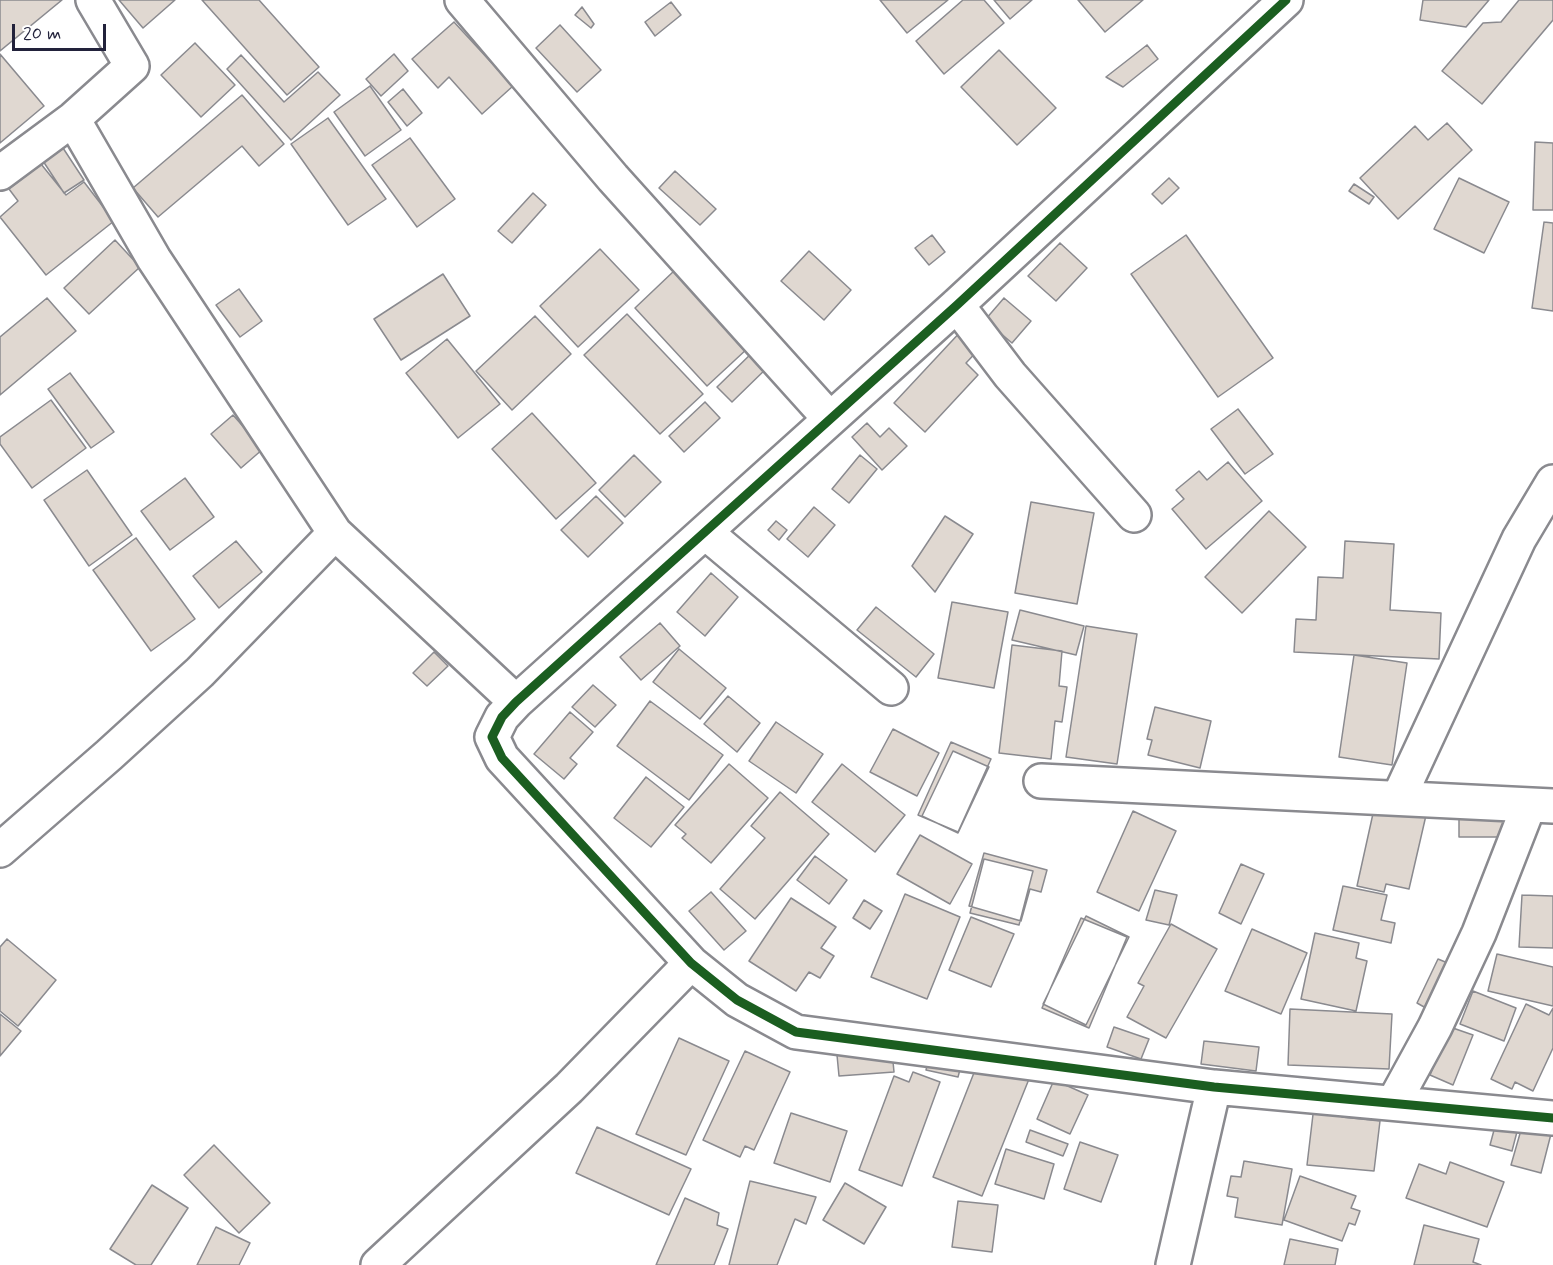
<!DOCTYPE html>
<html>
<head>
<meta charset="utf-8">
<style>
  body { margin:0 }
  #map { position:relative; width:1553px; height:1265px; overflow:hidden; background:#fff; font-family:Mynerve,sans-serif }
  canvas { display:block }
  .scale { position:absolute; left:12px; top:24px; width:94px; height:27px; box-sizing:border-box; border:3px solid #22223b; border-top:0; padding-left:8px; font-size:18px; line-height:21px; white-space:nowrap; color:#22223b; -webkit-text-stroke:4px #fff; paint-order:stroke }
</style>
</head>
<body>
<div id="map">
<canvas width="1553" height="1265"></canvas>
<div class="scale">20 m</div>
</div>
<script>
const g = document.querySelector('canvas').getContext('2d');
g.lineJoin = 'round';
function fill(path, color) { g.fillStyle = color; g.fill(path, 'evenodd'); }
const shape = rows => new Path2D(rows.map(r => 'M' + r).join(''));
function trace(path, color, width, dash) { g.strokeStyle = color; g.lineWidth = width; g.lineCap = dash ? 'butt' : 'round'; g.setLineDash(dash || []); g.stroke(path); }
const building = shape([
  [0,0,62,0,0,51,0,0],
  [119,0,175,0,143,28,119,0],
  [202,0,259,0,319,67,287,95,202,0],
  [880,0,948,0,907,33,880,0],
  [963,0,984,0,1004,23,944,74,916,41,963,0],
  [994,0,1032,0,1010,19,994,0],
  [1078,0,1143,0,1105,32,1078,0],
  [1423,0,1489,0,1466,27,1420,20,1423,0],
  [1519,0,1553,0,1553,20,1482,104,1442,71,1483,23,1501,22,1519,0],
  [671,2,681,15,655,36,645,22,671,2],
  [582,7,594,24,591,28,575,15,582,7],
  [454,22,513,86,482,114,449,77,438,88,412,59,454,22],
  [560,25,601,70,577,92,536,48,560,25],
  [195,43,235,85,201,117,161,75,195,43],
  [1147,45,1158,59,1123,87,1106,77,1147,45],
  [999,50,1056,108,1017,145,961,87,999,50],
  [0,54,44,106,0,143,0,54],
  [394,54,408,71,381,96,366,79,394,54],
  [241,55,284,102,318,72,340,95,291,140,227,69,241,55],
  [370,86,401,130,365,156,334,112,370,86],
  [403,89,422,113,407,126,388,102,403,89],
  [242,95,284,144,259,166,242,146,158,217,133,188,242,95],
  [328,118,386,199,348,225,291,144,328,118],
  [1447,123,1472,150,1398,219,1360,178,1415,126,1428,140,1447,123],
  [410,138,455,199,417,227,372,165,410,138],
  [1535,142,1553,143,1553,210,1533,210,1535,142],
  [63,148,84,180,64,193,43,161,63,148],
  [41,164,66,195,84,182,114,221,46,275,0,217,18,201,9,189,41,164],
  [675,171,716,209,700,225,659,188,675,171],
  [1169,178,1179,188,1162,204,1152,194,1169,178],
  [1459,178,1509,202,1484,253,1434,229,1459,178],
  [1354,184,1374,197,1369,204,1349,191,1354,184],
  [533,193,546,205,512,243,498,231,533,193],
  [1544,222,1553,223,1553,311,1532,308,1544,222],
  [932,235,945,252,929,265,915,248,932,235],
  [1186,235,1273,358,1218,397,1131,274,1186,235],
  [115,240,140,267,89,314,64,288,115,240],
  [1060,243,1087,268,1056,301,1028,276,1060,243],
  [600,249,639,290,578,347,540,306,600,249],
  [809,251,851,290,824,320,781,281,809,251],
  [675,270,748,348,707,386,635,308,675,270],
  [443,274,470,316,401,360,374,319,443,274],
  [239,289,262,321,240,337,216,305,239,289],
  [47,298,76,331,0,395,0,337,47,298],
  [1004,298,1031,321,1012,343,985,320,1004,298],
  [627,314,703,394,660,434,584,355,627,314],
  [535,316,571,354,512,410,476,371,535,316],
  [964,328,983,345,966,363,978,375,925,432,894,403,964,328],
  [447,339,500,404,458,438,406,373,447,339],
  [757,348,772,363,732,402,717,387,757,348],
  [70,373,114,432,91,448,48,389,70,373],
  [51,400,86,448,32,488,0,444,0,437,51,400],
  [705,402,720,418,684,452,669,436,705,402],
  [1238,409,1273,454,1245,474,1211,429,1238,409],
  [532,413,596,483,556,519,492,449,532,413],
  [233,415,263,449,241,468,211,434,233,415],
  [867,423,880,437,889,428,907,446,882,470,852,437,867,423],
  [634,455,661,482,625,517,599,490,634,455],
  [860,455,877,469,849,503,832,489,860,455],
  [1228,462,1262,501,1206,549,1172,509,1184,499,1176,490,1199,471,1207,480,1228,462],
  [87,470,132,535,89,566,44,500,87,470],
  [185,478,214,517,170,550,141,511,185,478],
  [596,496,623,523,588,557,561,530,596,496],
  [1031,502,1094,513,1077,604,1015,593,1031,502],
  [814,507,835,525,808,557,787,539,814,507],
  [1269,511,1306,547,1242,613,1205,577,1269,511],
  [945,516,973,534,935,592,912,566,945,516],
  [776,521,787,530,779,540,768,530,776,521],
  [136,538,195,619,151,651,93,570,136,538],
  [236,541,262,572,219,608,193,576,236,541],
  [1345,541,1394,544,1390,610,1441,613,1439,659,1294,652,1296,619,1316,620,1318,577,1343,578,1345,541],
  [711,573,738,597,705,636,677,612,711,573],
  [952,602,1008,612,994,688,938,678,952,602],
  [876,607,934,654,916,677,857,630,876,607],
  [1020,610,1084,626,1076,655,1012,640,1020,610],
  [660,623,680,646,641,680,620,657,660,623],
  [1086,626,1137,634,1117,764,1066,757,1086,626],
  [1012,645,1062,651,1059,686,1067,687,1062,722,1055,721,1051,759,999,753,1012,645],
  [679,649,726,688,700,719,653,682,679,649],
  [434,652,448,666,427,686,413,673,434,652],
  [1354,655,1407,663,1392,765,1339,757,1354,655],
  [593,685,616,705,595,727,572,707,593,685],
  [728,696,760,723,737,752,704,724,728,696],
  [650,701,723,755,689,800,617,746,650,701],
  [1155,707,1211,721,1200,768,1148,755,1152,740,1147,739,1155,707],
  [570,712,593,732,570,758,577,764,564,779,534,754,570,712],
  [776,722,823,754,796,793,749,761,776,722],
  [893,729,939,753,917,796,870,772,893,729],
  [951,742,991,759,958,832,918,815,951,742],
  [953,751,989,767,958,833,922,816,953,751],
  [729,764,768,798,711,863,682,838,686,834,675,825,729,764],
  [842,764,905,815,875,852,812,802,842,764],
  [646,777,684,807,651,847,614,818,646,777],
  [780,792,829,834,755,919,720,889,765,838,751,826,780,792],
  [1376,800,1427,811,1409,889,1386,884,1384,892,1357,886,1376,800],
  [1459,810,1513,810,1513,837,1459,837,1459,810],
  [1133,811,1176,831,1139,911,1097,892,1133,811],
  [920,835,972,864,950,904,897,874,920,835],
  [984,853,1047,870,1041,892,1030,889,1021,921,969,906,984,853],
  [815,856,847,880,829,904,797,880,815,856],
  [984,859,1033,871,1019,925,970,913,984,859],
  [1241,864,1264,874,1241,924,1219,913,1241,864],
  [1343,886,1387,895,1381,920,1395,923,1391,943,1333,930,1343,886],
  [1155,890,1177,895,1169,925,1146,920,1155,890],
  [711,892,746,931,724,950,689,911,711,892],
  [905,894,960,917,927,999,871,977,905,894],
  [1522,895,1553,896,1553,948,1519,947,1522,895],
  [791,898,836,927,821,948,834,956,820,978,809,972,796,991,749,961,791,898],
  [864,900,882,911,870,929,853,918,864,900],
  [1086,916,1129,937,1086,1025,1043,1004,1086,916],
  [971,917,1014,934,991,987,949,970,971,917],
  [1081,918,1127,937,1089,1028,1042,1008,1081,918],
  [1171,924,1217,949,1166,1038,1127,1017,1144,986,1138,983,1171,924],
  [1252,929,1307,953,1281,1014,1225,991,1252,929],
  [1315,933,1359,943,1356,958,1367,961,1356,1011,1301,999,1315,933],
  [7,939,56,980,18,1026,0,1011,0,947,7,939],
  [1497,954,1553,967,1553,1006,1488,991,1497,954],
  [1438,959,1455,966,1433,1012,1417,1003,1438,959],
  [1473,991,1516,1008,1504,1041,1460,1024,1473,991],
  [1526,1004,1549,1015,1553,1008,1553,1048,1533,1091,1515,1082,1512,1089,1491,1079,1526,1004],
  [1290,1009,1392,1014,1389,1069,1288,1065,1290,1009],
  [0,1014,21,1031,0,1056,0,1014],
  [1114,1027,1149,1039,1141,1059,1107,1047,1114,1027],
  [1450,1027,1473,1035,1453,1085,1430,1075,1450,1027],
  [679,1038,729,1061,686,1155,636,1134,679,1038],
  [1204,1041,1259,1047,1256,1071,1201,1064,1204,1041],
  [745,1051,790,1072,754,1150,745,1146,740,1157,703,1140,745,1051],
  [892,1051,894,1072,839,1076,837,1055,892,1051],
  [930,1054,962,1062,958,1077,926,1070,930,1054],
  [979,1060,1029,1079,982,1196,933,1177,979,1060],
  [913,1072,940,1082,902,1186,859,1170,894,1076,909,1082,913,1072],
  [1054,1080,1088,1095,1070,1134,1037,1119,1054,1080],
  [1314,1106,1343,1109,1342,1117,1380,1121,1374,1171,1307,1165,1314,1106],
  [791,1113,847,1131,830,1182,774,1163,791,1113],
  [1497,1119,1519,1124,1512,1151,1490,1145,1497,1119],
  [1523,1123,1552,1130,1541,1173,1511,1165,1523,1123],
  [597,1127,691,1169,669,1215,576,1173,597,1127],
  [1030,1130,1068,1144,1063,1156,1026,1142,1030,1130],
  [1080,1142,1118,1155,1101,1202,1064,1189,1080,1142],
  [214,1145,270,1203,239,1233,184,1175,214,1145],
  [1006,1149,1054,1164,1044,1199,995,1184,1006,1149],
  [1244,1161,1292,1169,1282,1225,1235,1217,1238,1198,1227,1196,1231,1176,1241,1177,1244,1161],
  [1450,1162,1504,1182,1487,1227,1406,1198,1419,1164,1446,1174,1450,1162],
  [1300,1176,1356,1196,1351,1208,1360,1211,1355,1225,1349,1223,1342,1241,1284,1220,1300,1176],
  [750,1181,816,1197,806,1224,795,1219,777,1265,729,1265,750,1181],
  [845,1183,886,1207,864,1244,823,1220,845,1183],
  [152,1185,188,1208,151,1265,136,1265,110,1249,152,1185],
  [685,1198,719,1213,717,1225,728,1229,714,1265,656,1265,685,1198],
  [958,1201,998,1205,992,1252,952,1247,958,1201],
  [1424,1225,1479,1239,1473,1262,1481,1265,1414,1265,1424,1225],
  [216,1227,250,1243,239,1265,197,1265,216,1227],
  [1290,1239,1338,1249,1335,1265,1284,1265,1290,1239]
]);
fill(building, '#e0d8d1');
trace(building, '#8a8a8f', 1.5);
const minor = shape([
  [462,0,613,178,830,419],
  [1286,0,957,305,516,702,502,717,492,737,502,758,691,963,737,1000,796,1032,1214,1087,1553,1118],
  [73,119,154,259,335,533,516,702],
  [0,173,73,119,132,66,93,0],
  [957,305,1010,375,1134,515],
  [705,532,891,688],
  [1041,781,1553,806],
  [1399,797,1519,539,1553,482],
  [0,850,109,755,200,672,335,533],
  [1394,1102,1435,1027,1479,933,1529,805],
  [378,1265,569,1088,691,963],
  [1173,1265,1214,1087]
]);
trace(minor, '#8a8a8f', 38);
trace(minor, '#fff', 33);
trace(shape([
  [1286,0,957,305,516,702,502,717,492,737,502,758,691,963,737,1000,796,1032,1214,1087,1553,1118]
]), '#1b5e20', 9);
</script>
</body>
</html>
